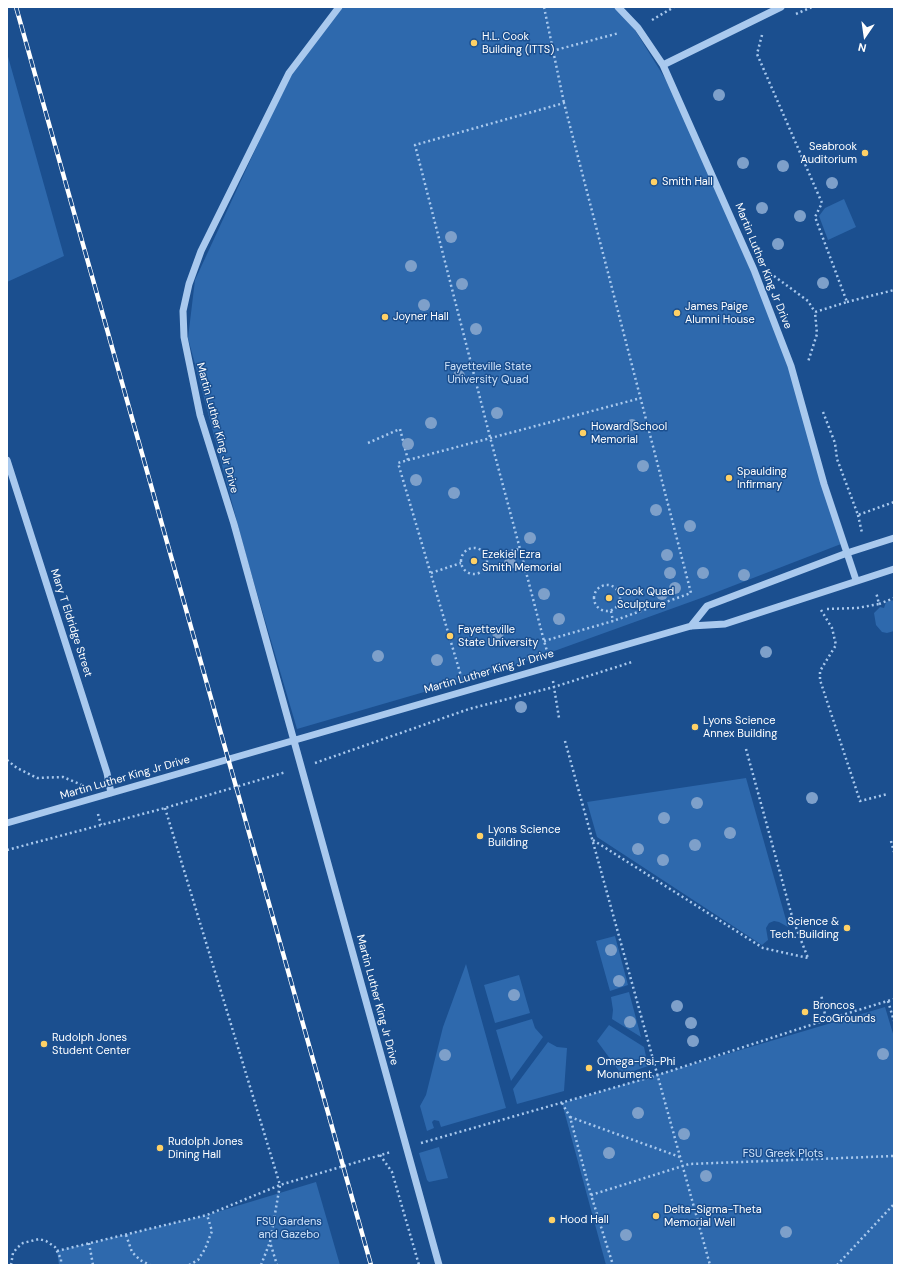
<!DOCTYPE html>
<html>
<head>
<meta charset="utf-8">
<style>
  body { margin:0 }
  #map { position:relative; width:901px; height:1272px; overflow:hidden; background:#1b4f8f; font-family:"DM Sans",sans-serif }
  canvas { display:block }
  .frame { position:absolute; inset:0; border:8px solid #fff; pointer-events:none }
  .north { position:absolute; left:845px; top:16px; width:40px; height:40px; -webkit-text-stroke:3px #1b4f8f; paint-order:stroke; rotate:193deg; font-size:11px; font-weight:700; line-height:16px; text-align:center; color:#fff }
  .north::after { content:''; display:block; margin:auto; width:14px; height:18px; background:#fff; clip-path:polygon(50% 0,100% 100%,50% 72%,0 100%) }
</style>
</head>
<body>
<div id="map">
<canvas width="901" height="1272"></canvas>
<div class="frame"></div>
<div class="north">N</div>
</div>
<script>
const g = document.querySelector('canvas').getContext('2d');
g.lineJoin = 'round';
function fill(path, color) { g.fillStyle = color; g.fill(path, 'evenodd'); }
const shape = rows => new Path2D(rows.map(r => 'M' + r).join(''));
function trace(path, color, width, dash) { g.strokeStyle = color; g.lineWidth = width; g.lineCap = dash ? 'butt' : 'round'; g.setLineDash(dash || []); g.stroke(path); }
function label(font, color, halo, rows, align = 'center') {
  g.font = font + ' "DM Sans",sans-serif'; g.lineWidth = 3; g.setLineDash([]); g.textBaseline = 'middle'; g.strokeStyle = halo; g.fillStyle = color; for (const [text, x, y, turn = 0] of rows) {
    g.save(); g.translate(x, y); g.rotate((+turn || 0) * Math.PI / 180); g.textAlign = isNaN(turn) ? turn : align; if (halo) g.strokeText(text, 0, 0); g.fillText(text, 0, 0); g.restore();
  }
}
fill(shape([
  [343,7,613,7,630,22,679,101,791,366,841,544,704,597,510,667,297,729,247,559,188,338,195,280,293,68],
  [7,53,64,256,7,282],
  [844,199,856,227,828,240,819,216,825,208],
  [894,600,894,631,887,633,882,632,876,625,874,613,880,607,884,608,886,602],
  [746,778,788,927,779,922,774,921,769,923,766,928,768,940,762,945,597,837,587,802],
  [615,936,628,985,610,991,596,941],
  [466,964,506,1108,441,1127,439,1121,434,1120,432,1122,434,1128,427,1131,420,1106,426,1095,443,1027],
  [519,975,530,1013,495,1023,484,985],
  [629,992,641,1037,612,1019,613,1010,611,997],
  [885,1007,894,1037,894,1265,606,1265,562,1103],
  [532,1019,535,1028,543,1037,511,1081,496,1030],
  [609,1025,644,1047,648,1066,622,1075,597,1041],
  [548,1042,557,1047,567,1048,564,1091,517,1104,513,1089],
  [439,1147,448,1178,429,1182,427,1180,419,1153],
  [316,1182,340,1265,59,1265,57,1251,207,1215]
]), '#2e69ad');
trace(shape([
  [544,7,564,103],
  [796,14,812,7],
  [652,20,674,7],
  [762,35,757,54,822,203,815,217,847,302,815,312,817,334,808,362],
  [552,51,619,33],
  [774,276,808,301,815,312],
  [847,302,894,290],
  [823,412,835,443,837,459,858,515,894,502],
  [368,443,400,429,408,460,398,463,461,676],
  [408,460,641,398],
  [858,515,862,533],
  '461 561a13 13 0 1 1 26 0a13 13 0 1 1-26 0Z',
  [487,556,520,549],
  [431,573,461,563],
  '594 598a13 13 0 1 1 26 0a13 13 0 1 1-26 0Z',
  [879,604,894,598],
  [827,609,857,608,879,604,876,592],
  [821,610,832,628,836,645,820,671,820,680,860,801,888,794],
  [611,611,613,621],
  [544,641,613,621,691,593,564,103,415,145,490,437,520,549,544,641,547,651],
  [553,681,559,718],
  [565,741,710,1265],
  [746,749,793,920,808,958],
  [7,760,17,768,37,778,63,777,82,785],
  [315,763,469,709,554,687,632,662],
  [165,808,280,1185,270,1242,277,1265],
  [98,814,101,825],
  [593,840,763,948,808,958],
  [891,841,894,852],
  [7,850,165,808,286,772],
  [888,1001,894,1021],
  [826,1020,894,999],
  [562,1103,570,1117,591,1195,613,1265],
  [570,1117,680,1157],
  [421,1143,658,1075,826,1020,821,994],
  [380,1155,392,1172,419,1265],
  [591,1195,689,1164,894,1156],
  [126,1235,132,1252,140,1260,150,1265],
  [89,1243,93,1265],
  [57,1251,207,1215,280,1185,391,1152],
  [11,1265,13,1253,17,1248,23,1243,39,1239,46,1241,55,1247,61,1259,61,1265],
  [189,1265,198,1260,205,1249,212,1231,207,1215],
  [261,1265,270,1242],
  [837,1265,894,1204]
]), '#a9c9ee', 2.5, [2, 3]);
trace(shape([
  [339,7,289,73,201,251,189,284,183,311,184,337,200,415,234,524,439,1265],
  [618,7,638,28,663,65,754,270,791,366,824,484,856,580],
  [663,65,781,7],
  [7,460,107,773,111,793],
  [691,626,707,606,847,553,894,538],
  [7,823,691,626,725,624,894,569]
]), '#a9c9ee', 7);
const rail = shape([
  [16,7,371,1265]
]);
trace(rail, '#fff', 4.5);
trace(rail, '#1b4f8f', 3, [9]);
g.fillStyle = '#7ea0ca';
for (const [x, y] of [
  [719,95],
  [743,163],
  [783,166],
  [832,183],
  [762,208],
  [800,216],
  [451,237],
  [778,244],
  [411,266],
  [823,283],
  [462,284],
  [424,305],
  [476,329],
  [459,376],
  [497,413],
  [431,423],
  [632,425],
  [408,444],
  [643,466],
  [416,480],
  [454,493],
  [656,510],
  [690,526],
  [530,538],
  [667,555],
  [510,563],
  [670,573],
  [703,573],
  [744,575],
  [675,588],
  [544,594],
  [662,594],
  [559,619],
  [498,633],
  [766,652],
  [378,656],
  [437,660],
  [521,707],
  [812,798],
  [697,803],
  [664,818],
  [730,833],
  [695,845],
  [638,849],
  [663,860],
  [611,950],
  [619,981],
  [514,995],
  [677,1006],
  [630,1022],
  [691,1023],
  [693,1041],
  [883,1054],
  [445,1055],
  [638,1113],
  [684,1134],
  [609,1153],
  [706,1176],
  [786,1232],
  [626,1235]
]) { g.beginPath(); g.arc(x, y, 6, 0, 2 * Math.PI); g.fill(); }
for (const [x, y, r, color] of [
  [474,43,4,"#ffd166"],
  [865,153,4,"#ffd166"],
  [654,182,4,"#ffd166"],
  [677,313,4,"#ffd166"],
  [385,317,4,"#ffd166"],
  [583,433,4,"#ffd166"],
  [729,478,4,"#ffd166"],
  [474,561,4,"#ffd166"],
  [609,598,4,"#ffd166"],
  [450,636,4,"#ffd166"],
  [695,727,4,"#ffd166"],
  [480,836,4,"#ffd166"],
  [847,928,4,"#ffd166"],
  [805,1012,4,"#ffd166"],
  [44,1044,4,"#ffd166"],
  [589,1068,4,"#ffd166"],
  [160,1148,4,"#ffd166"],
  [656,1216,4,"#ffd166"],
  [552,1220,4,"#ffd166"]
]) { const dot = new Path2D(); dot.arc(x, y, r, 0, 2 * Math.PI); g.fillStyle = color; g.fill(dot); trace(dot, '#1b4f8f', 1.5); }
label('11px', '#fff', '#1b4f8f', [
  ["H.L. Cook",482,37],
  ["Building (ITTS)",482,50],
  ["Seabrook",857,147,"right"],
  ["Auditorium",857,160,"right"],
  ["Smith Hall",662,182],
  ["James Paige",685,307],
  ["Alumni House",685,320],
  ["Joyner Hall",393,317],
  ["Howard School",591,427],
  ["Memorial",591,440],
  ["Spaulding",737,472],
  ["Infirmary",737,485],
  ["Ezekiel Ezra",482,555],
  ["Smith Memorial",482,568],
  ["Cook Quad",617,592],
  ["Sculpture",617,605],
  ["Fayetteville",458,630],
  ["State University",458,643],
  ["Lyons Science",703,721],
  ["Annex Building",703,734],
  ["Lyons Science",488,830],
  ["Building",488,843],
  ["Science &",839,922,"right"],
  ["Tech. Building",839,935,"right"],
  ["Broncos",813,1006],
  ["EcoGrounds",813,1019],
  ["Rudolph Jones",52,1038],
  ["Student Center",52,1051],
  ["Omega-Psi-Phi",597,1062],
  ["Monument",597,1075],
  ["Rudolph Jones",168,1142],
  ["Dining Hall",168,1155],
  ["Delta-Sigma-Theta",664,1210],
  ["Memorial Well",664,1223],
  ["Hood Hall",560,1220]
], 'left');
label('11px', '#fff', '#1b4f8f', [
  ["Martin Luther King Jr Drive",763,266,68],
  ["Martin Luther King Jr Drive",217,428,75],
  ["Mary T Eldridge Street",71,623,72],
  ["Martin Luther King Jr Drive",489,672,-16],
  ["Martin Luther King Jr Drive",125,778,-16],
  ["Martin Luther King Jr Drive",377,1000,75]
]);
label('11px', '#cfe3fa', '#1b4f8f', [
  ["Fayetteville State",488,367],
  ["University Quad",488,380],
  ["FSU Greek Plots",783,1154],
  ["FSU Gardens",289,1222],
  ["and Gazebo",289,1235]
]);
</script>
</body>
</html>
